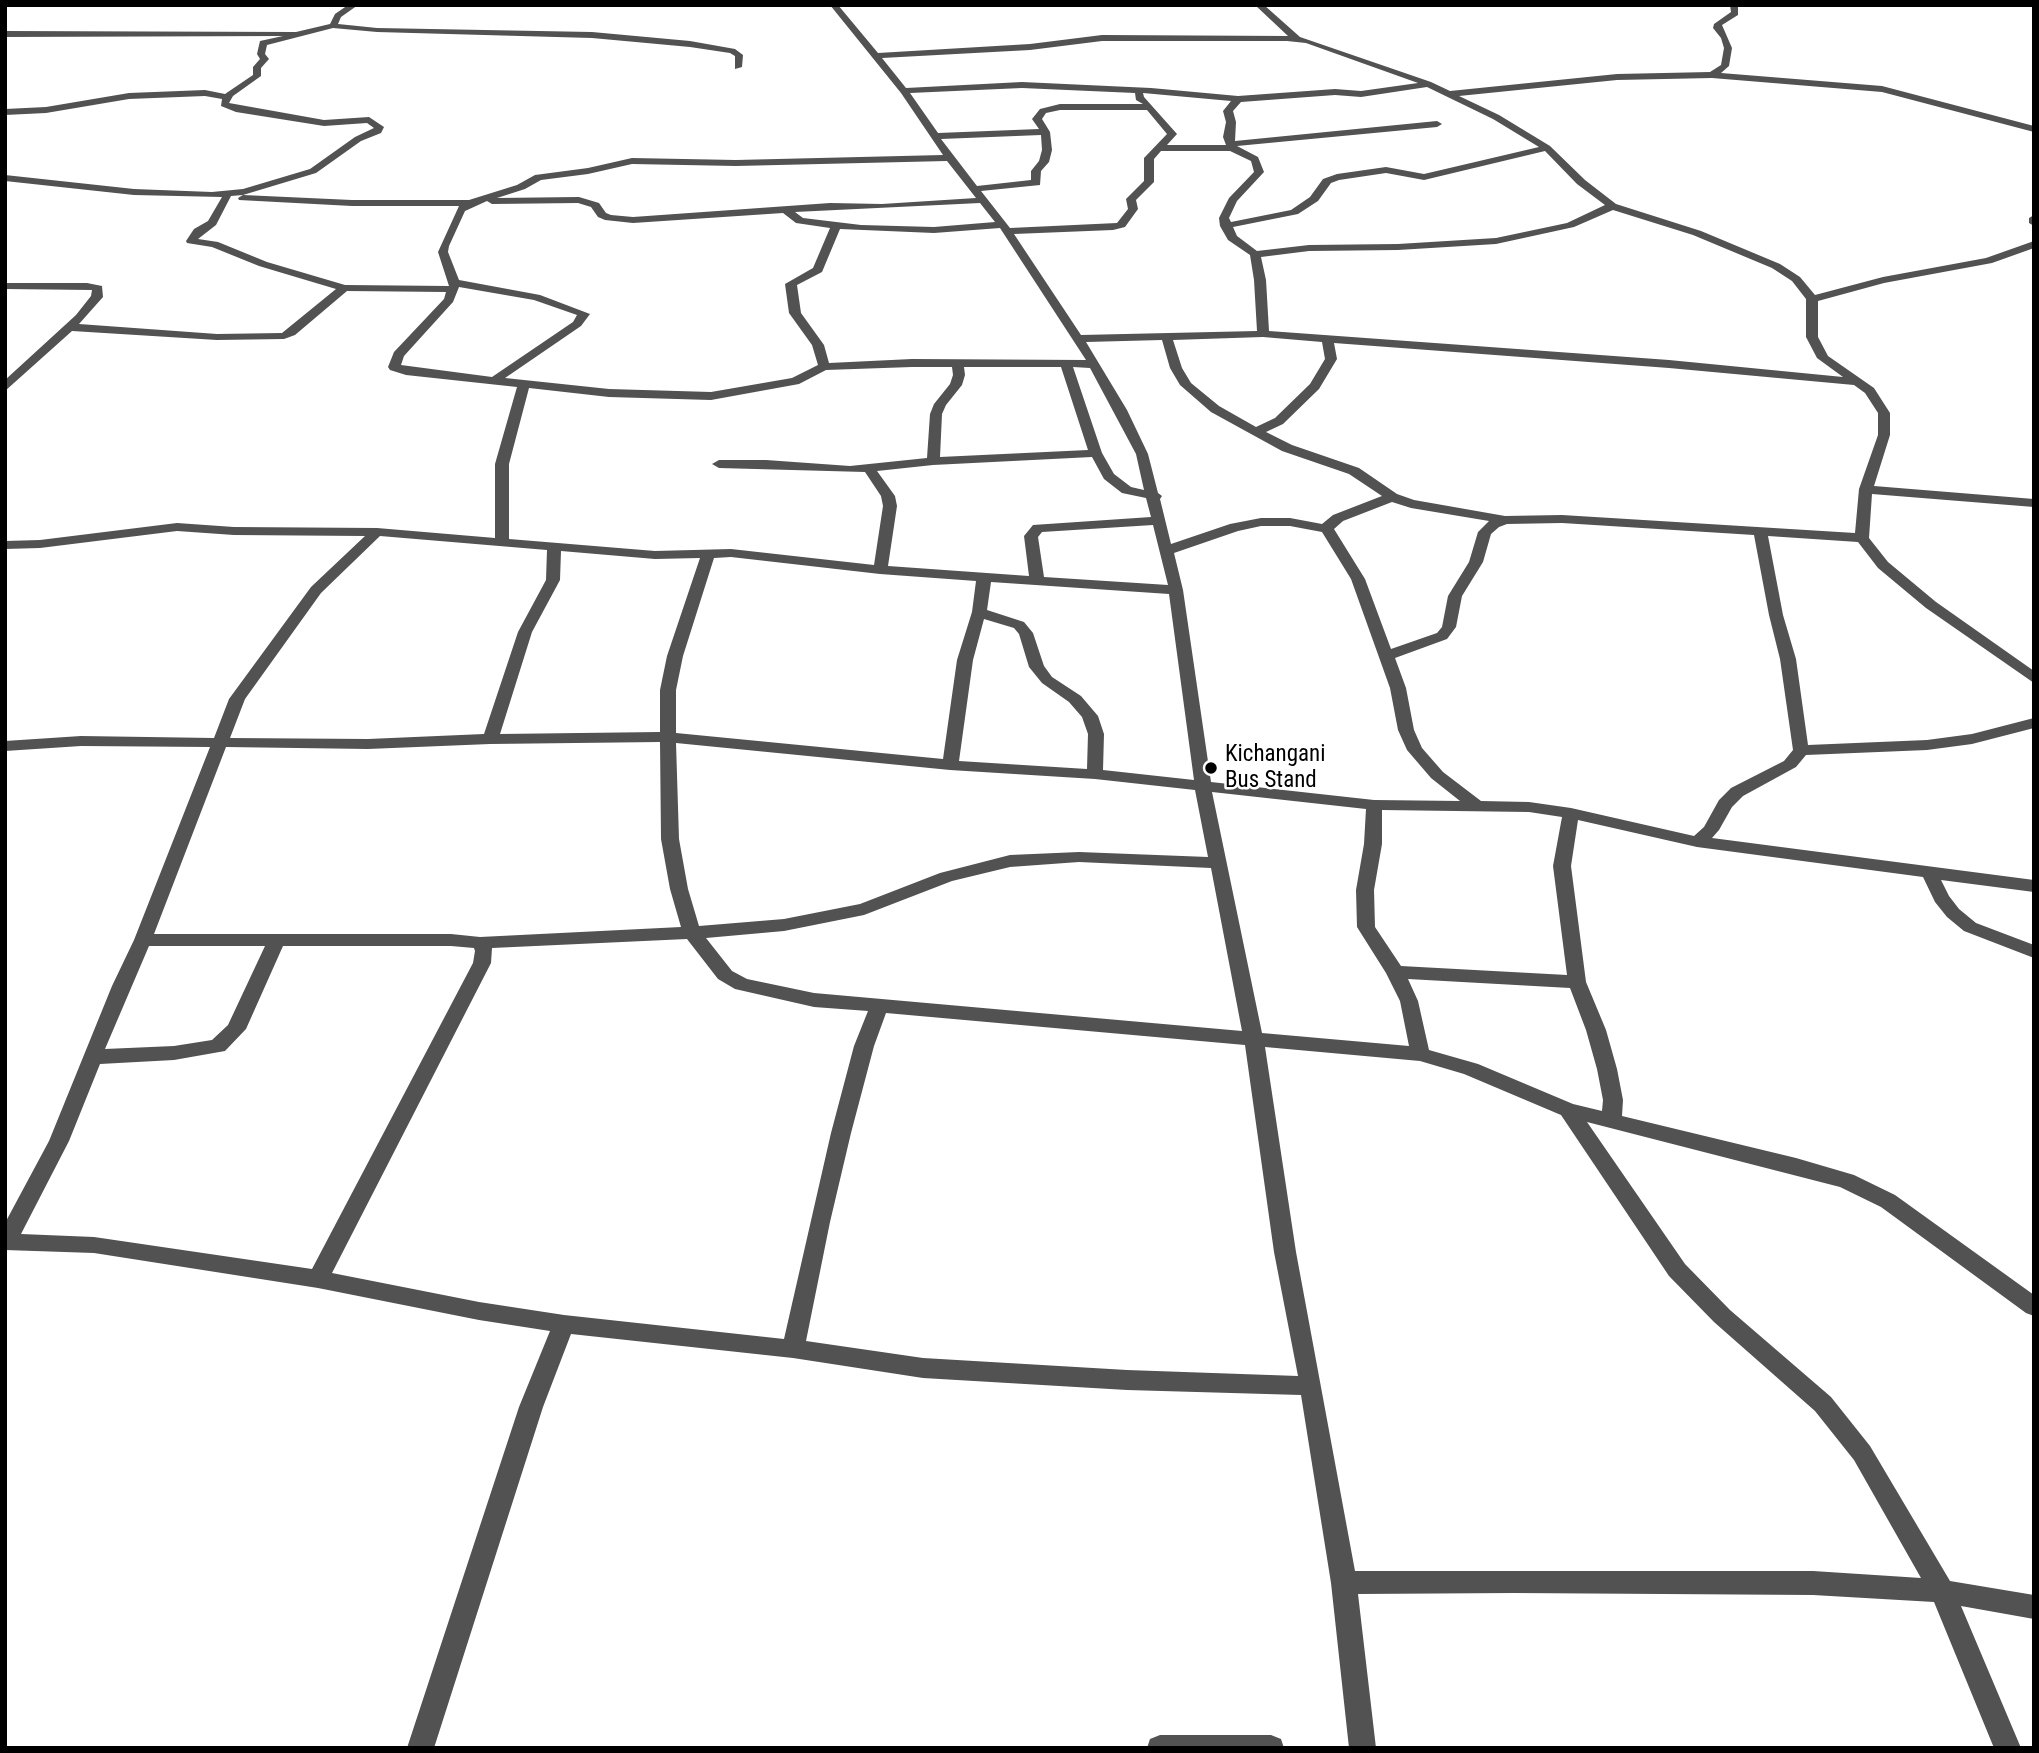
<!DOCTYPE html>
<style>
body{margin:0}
#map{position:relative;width:2039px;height:1753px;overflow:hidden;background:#fff;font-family:"Roboto Condensed",sans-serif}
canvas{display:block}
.frame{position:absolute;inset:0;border:7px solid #000;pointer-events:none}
</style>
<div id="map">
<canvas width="2039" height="1753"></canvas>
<div class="frame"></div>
</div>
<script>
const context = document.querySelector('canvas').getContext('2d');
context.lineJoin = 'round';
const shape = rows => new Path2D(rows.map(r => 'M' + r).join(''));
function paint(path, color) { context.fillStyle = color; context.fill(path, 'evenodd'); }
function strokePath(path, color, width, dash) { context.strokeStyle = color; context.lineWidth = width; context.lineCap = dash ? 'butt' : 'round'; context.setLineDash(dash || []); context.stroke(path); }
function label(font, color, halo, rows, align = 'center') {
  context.font = font + ' "Roboto Condensed",sans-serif'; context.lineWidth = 5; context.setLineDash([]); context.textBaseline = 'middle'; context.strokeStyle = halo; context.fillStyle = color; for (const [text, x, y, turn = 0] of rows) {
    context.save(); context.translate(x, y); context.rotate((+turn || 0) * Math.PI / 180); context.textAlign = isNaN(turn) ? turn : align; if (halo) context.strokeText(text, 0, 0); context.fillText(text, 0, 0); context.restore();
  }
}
const minor = shape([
 [348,5,358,5,341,17,338,24,377,28,592,32,690,41,735,49,743,55,742,67,735,69,735,56,730,53,690,47,592,38,377,32,333,28,267,45,265,54,269,59,261,68,261,76,233,96,229,103,324,120,369,117,384,127,381,133,361,141,316,173,243,195,352,200,469,200,517,185,535,175,588,168,632,158,736,160,943,155,901,93,830,5,838,5,878,53,1030,44,1102,35,1288,36,1255,5,1264,5,1300,37,1431,82,1450,91,1617,74,1710,72,1721,65,1724,48,1721,38,1713,28,1714,24,1731,12,1730,5,1738,5,1738,15,1722,25,1732,48,1729,66,1721,73,1882,86,2034,126,2034,132,1882,92,1712,78,1617,80,1459,96,1499,115,1550,146,1585,180,1616,204,1701,231,1780,264,1800,277,1815,295,1883,277,1986,258,2034,241,2034,248,1992,263,1884,283,1818,301,1818,337,1828,356,1874,388,1890,413,1890,435,1874,486,2034,499,2034,507,1872,494,1869,538,1888,562,1936,602,2034,671,2034,683,1926,608,1878,568,1858,542,1768,536,1783,615,1796,659,1808,745,1927,740,1972,734,2034,718,2034,728,1972,744,1927,750,1806,755,1796,767,1743,796,1732,807,1719,830,1712,838,2034,880,2034,892,1941,880,1949,896,1959,909,1976,923,2034,945,2034,958,1964,931,1947,917,1935,902,1923,877,1697,847,1578,820,1571,866,1586,982,1606,1030,1617,1069,1623,1100,1622,1116,1796,1158,1854,1175,1895,1195,2034,1295,2034,1316,2026,1313,1881,1207,1840,1187,1587,1122,1685,1264,1730,1310,1831,1397,1870,1446,1950,1581,2034,1595,2034,1619,1961,1606,2021,1748,1994,1748,1934,1602,1813,1595,1514,1593,1358,1594,1376,1748,1349,1748,1331,1583,1301,1395,1127,1390,923,1378,793,1358,571,1334,543,1407,434,1748,407,1748,519,1407,550,1331,479,1320,318,1288,94,1253,5,1250,5,1223,49,1141,112,986,134,940,210,747,81,746,5,751,5,741,81,736,214,738,229,699,311,587,365,536,234,535,177,531,40,548,5,549,5,541,40,540,177,523,234,527,377,528,495,538,495,464,517,387,406,375,390,370,388,367,394,352,444,299,446,292,347,291,295,335,284,339,217,340,72,331,5,391,5,380,76,315,91,296,92,290,5,289,5,283,87,283,102,286,103,297,79,324,217,334,282,333,336,289,259,266,212,247,187,243,186,241,194,229,208,221,222,197,134,195,5,181,5,175,134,189,212,192,243,189,310,169,355,137,374,128,367,123,324,126,236,112,221,106,222,99,205,96,129,99,46,113,5,115,5,109,46,107,129,93,205,90,225,94,253,75,253,67,260,59,257,54,260,41,283,36,5,37,5,31,296,32,330,24,335,14,348,5],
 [1102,41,1287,41,1306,43,1418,83,1361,91,1335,89,1238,96,1151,88,1022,82,906,88,882,58,1030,50,1102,41],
 [1427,87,1493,119,1539,147,1424,174,1386,167,1337,174,1323,179,1310,197,1291,210,1231,222,1229,218,1237,201,1264,172,1258,157,1237,146,1437,127,1442,124,1437,121,1235,141,1236,122,1233,111,1241,102,1335,95,1361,97,1427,87],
 [1022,88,1135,93,1136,100,1143,104,1060,104,1040,109,1032,119,1039,129,938,133,910,93,1022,88],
 [1143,93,1231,101,1223,111,1226,122,1223,137,1226,145,1167,145,1177,134,1144,97,1143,93],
 [1060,110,1147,110,1167,134,1144,158,1144,181,1126,199,1128,209,1117,223,1010,228,981,191,1040,185,1041,171,1049,162,1052,150,1050,132,1042,119,1046,113,1060,110],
 [1041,135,1042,150,1039,161,1031,171,1031,180,977,186,941,139,1041,135],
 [1161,151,1230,151,1251,161,1254,172,1229,198,1219,218,1220,226,1228,240,1250,255,1254,280,1257,331,1081,335,1014,234,1113,230,1125,227,1138,209,1136,200,1154,182,1154,159,1161,151],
 [1545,151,1577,184,1605,205,1567,223,1496,238,1398,244,1309,245,1257,251,1237,236,1233,227,1298,214,1318,201,1331,183,1339,180,1386,173,1424,180,1545,151],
 [947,161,976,198,882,204,830,203,633,217,611,215,606,213,599,203,579,197,497,198,525,189,541,180,588,174,632,164,736,166,947,161],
 [243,195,238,198,239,200,352,206,459,206,438,252,449,286,345,285,267,262,218,242,198,239,216,225,231,196,243,195],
 [487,201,492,204,578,203,591,207,598,217,605,220,633,223,783,213,796,223,830,228,813,268,785,284,789,313,812,345,818,365,792,378,711,392,609,389,505,378,581,326,590,314,540,295,459,280,448,252,449,246,465,211,487,201],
 [980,203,995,222,934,227,861,225,803,218,795,212,980,203],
 [1613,210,1693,235,1772,268,1792,281,1806,299,1806,337,1817,358,1843,377,1669,360,1269,331,1266,280,1261,257,1309,251,1398,250,1496,244,1574,227,1613,210],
 [1000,228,1086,360,912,359,829,363,824,345,801,313,797,285,822,272,840,229,934,233,1000,228],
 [459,287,534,300,577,315,573,322,492,377,401,365,404,356,453,302,459,287],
 [1263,337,1322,342,1325,359,1310,384,1275,418,1256,427,1219,406,1191,383,1182,368,1173,340,1263,337],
 [1162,340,1170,368,1180,385,1211,412,1282,451,1349,474,1382,496,1333,515,1322,524,1290,518,1261,518,1230,524,1171,544,1160,499,1162,496,1158,493,1148,454,1127,410,1086,342,1162,340],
 [1334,343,1669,368,1854,385,1865,393,1878,413,1878,435,1859,489,1855,533,1562,515,1505,516,1414,500,1397,494,1359,468,1292,445,1266,432,1283,424,1319,389,1337,359,1334,343],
 [912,367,952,367,953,375,950,384,934,404,930,414,927,458,850,466,766,460,719,460,712,464,719,468,865,472,881,496,883,506,874,565,731,549,655,551,509,539,509,464,529,388,609,397,711,400,799,384,826,370,912,367],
 [964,367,1061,367,1088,450,940,457,942,414,946,405,962,385,965,375,964,367],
 [1073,367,1090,368,1136,454,1144,490,1131,487,1114,474,1102,453,1073,367],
 [1092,457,1104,479,1122,493,1146,498,1151,517,1033,525,1024,536,1029,576,888,566,897,506,895,496,877,471,933,465,1092,457],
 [1392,502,1411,508,1489,521,1478,532,1469,562,1448,596,1442,627,1437,633,1391,649,1365,579,1334,529,1343,521,1392,502],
 [1562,523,1754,535,1769,615,1780,659,1793,750,1784,761,1731,788,1719,800,1704,827,1694,836,1571,808,1529,802,1481,801,1443,772,1422,748,1414,730,1406,688,1395,658,1447,639,1456,627,1462,596,1483,562,1491,534,1499,527,1507,524,1562,523],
 [1153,525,1168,585,1044,577,1038,537,1042,532,1153,525],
 [1261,526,1290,526,1322,532,1351,579,1390,688,1398,730,1407,750,1431,778,1460,801,1374,800,1211,782,1183,590,1174,553,1238,531,1261,526],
 [380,536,547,550,546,580,518,632,484,734,368,739,230,738,245,699,321,593,380,536],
 [561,551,655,559,700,558,667,656,660,690,660,732,500,734,532,632,560,580,561,551],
 [731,557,880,574,976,581,972,612,957,660,943,759,676,733,676,690,683,656,714,558,731,557],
 [991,582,1169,594,1194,780,1103,770,1104,734,1098,716,1081,696,1052,677,1044,666,1033,633,1024,622,987,610,991,582],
 [984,619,1014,628,1019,634,1029,667,1042,683,1069,702,1082,717,1088,734,1087,769,959,761,973,660,984,619],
 [660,742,661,839,670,889,681,927,480,937,451,934,154,934,226,747,368,749,490,744,660,742],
 [676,743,950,770,1095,779,1195,790,1208,857,1079,852,1010,855,940,873,860,904,784,919,699,926,688,889,679,839,676,743],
 [1212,792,1366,809,1364,844,1356,890,1357,927,1386,973,1400,1001,1409,1046,1262,1033,1212,792],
 [1382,810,1529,812,1562,817,1553,866,1567,975,1401,966,1375,927,1374,890,1382,844,1382,810],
 [1079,862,1211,868,1242,1031,814,993,747,979,732,971,706,938,784,931,864,915,952,881,1010,867,1079,862],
 [687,939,718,979,735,989,814,1007,868,1011,854,1046,831,1133,784,1339,564,1315,479,1302,332,1273,491,963,492,948,687,939],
 [149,946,265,946,228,1025,212,1040,174,1046,105,1049,149,946],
 [283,946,451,946,474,948,475,951,473,963,312,1269,94,1237,21,1234,69,1141,100,1064,174,1060,225,1051,246,1029,283,946],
 [1408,979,1570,988,1586,1030,1597,1069,1603,1100,1602,1111,1573,1104,1478,1064,1429,1050,1418,1001,1408,979],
 [886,1013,1245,1045,1274,1252,1298,1376,1127,1370,923,1358,806,1341,830,1222,851,1133,874,1046,886,1013],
 [1265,1047,1420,1061,1464,1074,1561,1115,1669,1276,1714,1322,1815,1411,1854,1460,1921,1578,1813,1571,1355,1571,1296,1252,1265,1047],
 [2034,215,2034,226,2029,223,2029,218,2034,215],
 [1160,1735,1271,1735,1281,1739,1284,1748,1147,1748,1150,1739,1160,1735]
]);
const markers = [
 [1211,768,7,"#000"]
];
const poiNames = [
 ["Kichangani",1225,755],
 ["Bus Stand",1225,781]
];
paint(minor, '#525252');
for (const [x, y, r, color] of markers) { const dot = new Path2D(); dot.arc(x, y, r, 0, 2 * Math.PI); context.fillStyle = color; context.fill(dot); strokePath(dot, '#fff', 2.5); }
label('23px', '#000', '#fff', poiNames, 'left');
</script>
